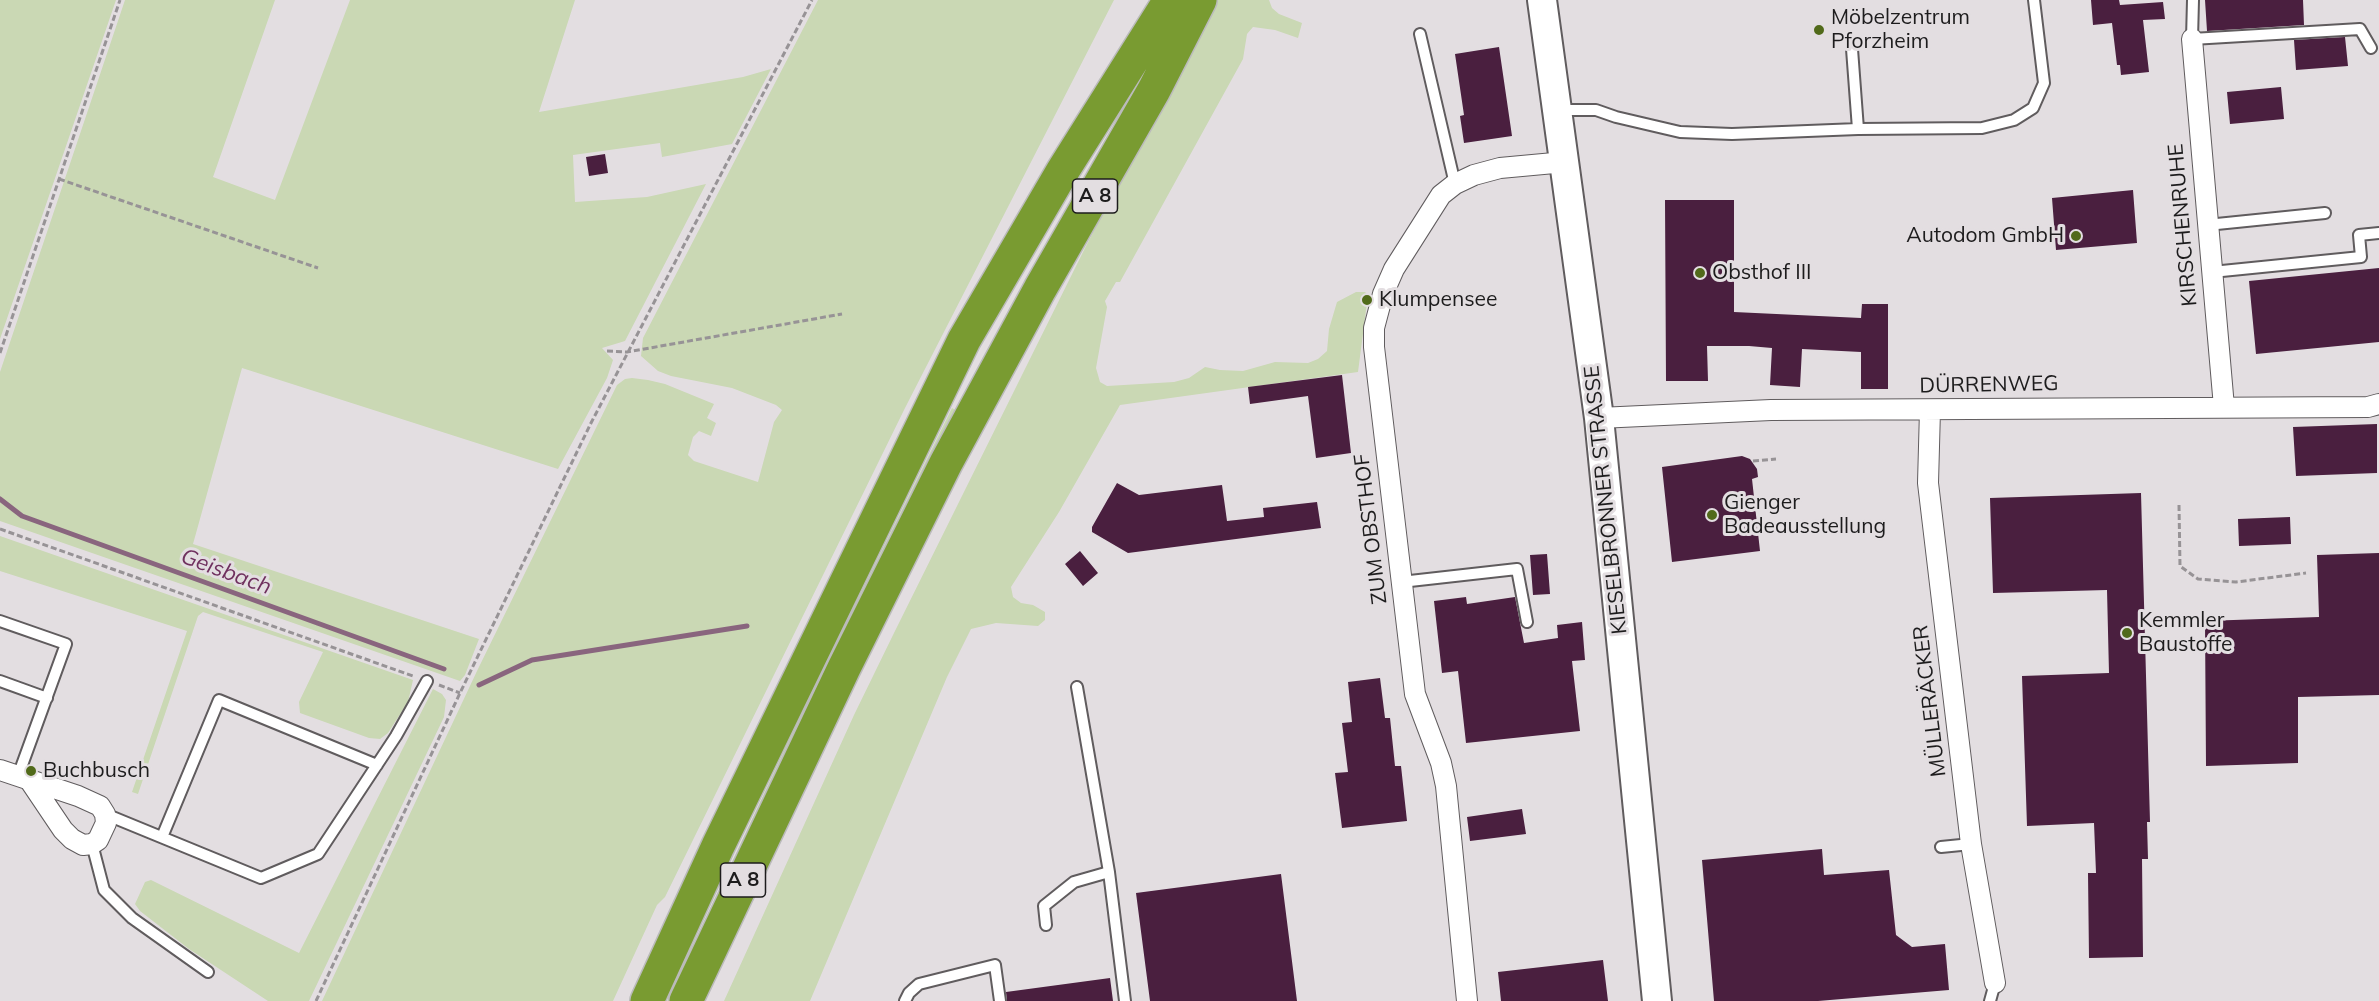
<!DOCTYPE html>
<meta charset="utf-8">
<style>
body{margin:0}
canvas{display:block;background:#e3dee1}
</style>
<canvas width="2379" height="1001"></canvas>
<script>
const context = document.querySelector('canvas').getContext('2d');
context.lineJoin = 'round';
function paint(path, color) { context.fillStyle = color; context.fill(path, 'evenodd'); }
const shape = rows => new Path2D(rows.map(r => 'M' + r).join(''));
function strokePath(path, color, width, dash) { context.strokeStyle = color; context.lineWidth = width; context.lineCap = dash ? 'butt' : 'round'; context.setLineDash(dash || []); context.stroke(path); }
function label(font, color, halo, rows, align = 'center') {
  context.font = font + ' Mulish,sans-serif'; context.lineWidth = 6; context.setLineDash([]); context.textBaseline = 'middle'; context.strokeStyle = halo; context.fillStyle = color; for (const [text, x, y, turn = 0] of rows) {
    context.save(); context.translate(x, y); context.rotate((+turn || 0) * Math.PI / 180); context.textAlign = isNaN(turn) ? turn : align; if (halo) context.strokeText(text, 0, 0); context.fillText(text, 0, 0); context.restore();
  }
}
const green = shape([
 [0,0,116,0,0,339],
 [125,0,275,0,213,177,275,200,350,0,575,0,539,112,743,77,771,69,732,144,662,157,660,143,573,155,575,202,647,197,706,184,625,341,602,348,613,360,607,378,558,469,242,368,193,544,479,639,465,675,460,681,0,521,0,372],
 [818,0,1114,0,905,408,665,897,657,905,613,1001,322,1001,477,671,617,385,625,379,632,378,648,380,665,384,714,404,707,418,716,423,711,436,699,431,693,437,688,455,694,461,758,482,774,422,782,410,776,405,732,388,671,376,658,371,641,356,643,338],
 [1214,0,1269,0,1272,8,1279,14,1302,23,1298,38,1275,30,1253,27,1247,34,1243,59,1120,282,1116,282,1105,301,1107,307,1096,368,1100,382,1107,386,1174,382,1189,378,1205,367,1220,370,1243,371,1275,362,1308,363,1318,359,1327,351,1329,329,1337,302,1356,292,1365,292,1368,295,1358,372,1120,405,1059,512,1011,587,1013,597,1021,603,1033,605,1045,612,1045,620,1038,626,996,623,971,629,947,677,810,1001,724,1001,854,715,893,635,1085,248],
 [952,408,957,411,673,1001,667,1001,805,706],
 [0,536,413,680,408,702,388,733,380,739,369,738,300,713,299,702,323,652,203,612,198,616,138,794,132,792,187,631,0,571],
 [433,689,442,694,446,700,444,717,309,1001,268,1001,189,949,140,911,135,904,145,882,151,880,299,953]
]);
const stream = shape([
 [0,499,22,516,444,669],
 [479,685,532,660,747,626]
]);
const building = shape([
 [2091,0,2119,0,2120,5,2163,2,2165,19,2143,20,2149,72,2121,75,2120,65,2117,65,2112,23,2093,25],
 [2205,0,2303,0,2304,25,2207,31],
 [2345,37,2348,66,2296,70,2294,40],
 [1499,47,1512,136,1464,143,1460,116,1464,115,1455,54],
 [2281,87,2284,119,2230,124,2227,92],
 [605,154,608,173,589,176,586,157],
 [2133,190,2137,243,2056,250,2052,198],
 [1665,200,1734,200,1734,312,1861,318,1862,304,1888,304,1888,389,1861,389,1861,352,1802,349,1800,387,1770,385,1772,348,1749,346,1707,346,1708,381,1666,381],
 [2379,268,2379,342,2256,354,2249,281],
 [1342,375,1351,453,1316,458,1308,396,1250,404,1248,387],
 [2377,424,2377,473,2296,476,2293,427],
 [1742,456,1750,459,1757,469,1758,477,1752,479,1760,551,1672,562,1662,467],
 [1117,483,1139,495,1222,485,1227,521,1264,517,1263,508,1317,502,1321,528,1128,553,1092,532,1092,527],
 [2141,493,2150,822,2147,822,2148,859,2142,859,2143,957,2089,958,2088,873,2096,873,2094,823,2027,826,2022,676,2109,673,2107,590,1993,593,1990,498],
 [2290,517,2291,544,2239,546,2238,519],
 [1080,551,1098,573,1083,586,1065,564],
 [2379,553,2379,695,2298,697,2298,763,2206,766,2205,621,2319,617,2317,555],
 [1547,554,1550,594,1533,595,1530,555],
 [1466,597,1467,604,1515,597,1524,643,1558,638,1557,625,1582,622,1585,660,1572,661,1580,731,1466,743,1458,671,1442,673,1434,601],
 [1380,678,1385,718,1390,718,1395,766,1401,766,1407,821,1342,828,1335,773,1348,772,1342,723,1352,722,1348,682],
 [1522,809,1526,834,1470,841,1467,817],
 [1822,849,1824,875,1889,870,1896,935,1912,947,1945,944,1949,990,1818,1001,1714,1001,1702,860],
 [1281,874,1297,1001,1150,1001,1136,893],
 [1603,960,1608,1001,1501,1001,1498,972],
 [1110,978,1113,1001,1007,1001,1006,992]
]);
const path = shape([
 [59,179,318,268],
 [607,351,627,352,842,314],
 [0,353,120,0],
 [1753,461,1776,459],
 [2179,505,2180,566,2198,579,2236,582,2306,573],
 [0,529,413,676],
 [439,685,460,693],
 [316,1001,460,693,591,423,812,0]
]);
const lane = shape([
 [2193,0,2192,39,2360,29,2371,48],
 [1420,34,1455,184],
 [1852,49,1858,129],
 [1558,110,1596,110,1616,117,1680,132,1732,134,1858,129,1982,128,2014,120,2033,108,2044,83,2034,0],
 [2207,225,2325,213],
 [2212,272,2361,257,2359,235,2379,233],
 [1401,582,1517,569,1527,622],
 [0,621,66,644,18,776],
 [0,681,47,698],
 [1077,687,1109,872,1125,1001],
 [105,814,261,878,318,854,396,736,427,681],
 [162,837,219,700,377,765],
 [92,844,104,890,132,918,208,972],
 [1941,847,1971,844],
 [1046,925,1044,906,1074,882,1109,872],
 [905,1001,909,993,919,984,995,965,1000,1001],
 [1990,1001,1995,983]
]);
const street = shape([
 [2192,39,2224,407],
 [1930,410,1928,483,1971,844,1995,983],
 [1599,418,1771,410,2368,407,2379,404],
 [0,770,78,796,100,806,105,814,106,823,98,840,92,844,83,845,72,839,63,830,30,781],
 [1467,1001,1446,786,1441,763,1415,694,1374,347,1374,328,1383,294,1394,269,1441,195,1455,184,1474,175,1500,168,1565,162]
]);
const secondary = shape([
 [1542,0,1599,418,1657,1001]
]);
const highway = shape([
 [647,1001,718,846,964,340,1062,172,1170,0],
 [686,1001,844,668,946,463,1040,289,1154,90,1200,0]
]);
const markers = [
 [1819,30,6,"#516a1a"],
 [2076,236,6,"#516a1a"],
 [1700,273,6,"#516a1a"],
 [1367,300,6,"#516a1a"],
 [1712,515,6,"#516a1a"],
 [2127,633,6,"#516a1a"],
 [31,771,6,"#516a1a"]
];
const shields = [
 [1095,196,45],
 [743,880,45]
];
const shieldNames = [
 ["A 8",1095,196],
 ["A 8",743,880]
];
const poiNames = [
 ["Möbelzentrum",1831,18],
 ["Pforzheim",1831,42],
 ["Autodom GmbH",2064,236,"right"],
 ["Obsthof III",1712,273],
 ["Klumpensee",1379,300],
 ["Gienger",1724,503],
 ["Badeausstellung",1724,527],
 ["Kemmler",2139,621],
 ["Baustoffe",2139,645],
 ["Buchbusch",43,771]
];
const streetNames = [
 ["KIRSCHENRUHE",2183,225,-95],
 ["DÜRRENWEG",1989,385,-1],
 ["KIESELBRONNER STRASSE",1606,500,-96],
 ["ZUM OBSTHOF",1371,529,-97],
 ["MÜLLERÄCKER",1930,701,-97]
];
const waterNames = [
 ["Geisbach",226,572,20]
];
paint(green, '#cad8b4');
strokePath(stream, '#89657e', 5);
paint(building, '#4a1f3f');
strokePath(lane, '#605c5e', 14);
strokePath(street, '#605c5e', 22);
strokePath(secondary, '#605c5e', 32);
strokePath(highway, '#bbb', 36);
strokePath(path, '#979396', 3, [6, 3]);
strokePath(lane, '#fff', 10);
strokePath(street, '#fff', 20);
strokePath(secondary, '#fff', 28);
strokePath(highway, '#799b31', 33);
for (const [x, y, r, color] of markers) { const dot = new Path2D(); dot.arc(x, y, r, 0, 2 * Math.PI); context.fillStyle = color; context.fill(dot); strokePath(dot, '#e3dee1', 2); }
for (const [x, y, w] of shields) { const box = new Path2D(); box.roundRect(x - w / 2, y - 17, w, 34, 4.5); context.fillStyle = '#e3dee1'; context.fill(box); strokePath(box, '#1d1c1d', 1.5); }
label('bold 20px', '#1d1c1d', null, shieldNames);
label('21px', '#1d1c1d', '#e3dee1', poiNames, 'left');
label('21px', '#1d1c1d', '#e3dee1', streetNames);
label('italic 22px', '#6f305e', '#e3dee1', waterNames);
</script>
